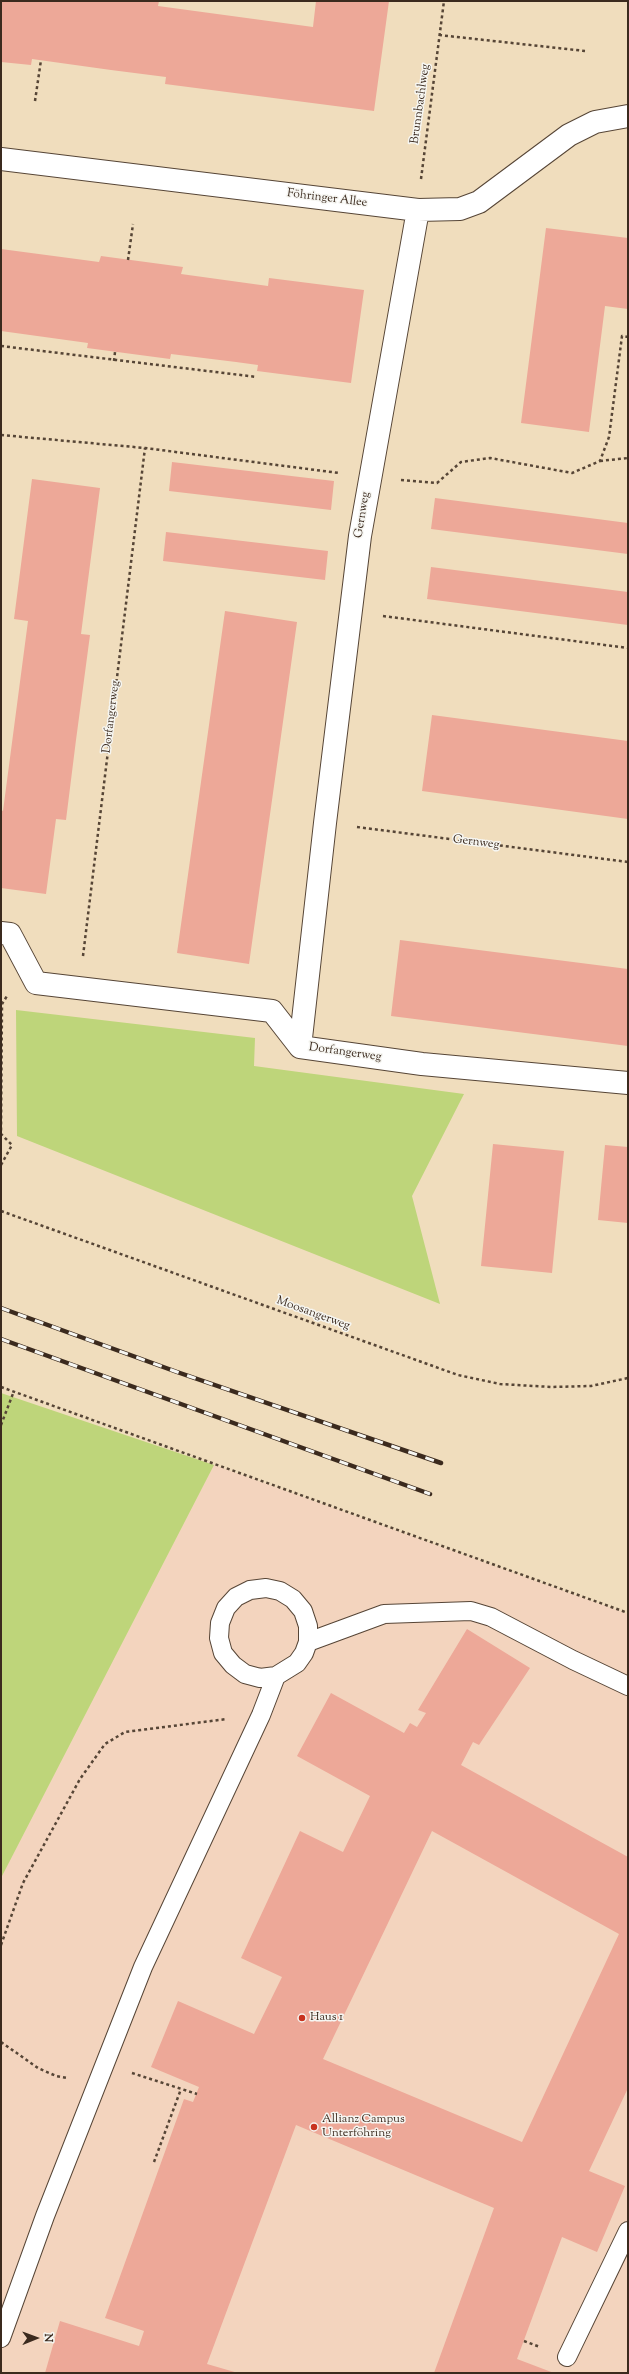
<!DOCTYPE html>
<meta charset="utf-8">
<style>
body{margin:0}
#map{position:relative;width:629px;height:2374px;overflow:hidden;background:#f0ddbd;font-family:"Sorts Mill Goudy",serif}
canvas{display:block}
.frame{position:absolute;inset:0;border:2px solid #3b2a1e;pointer-events:none}
.north{position:absolute;left:16px;top:2318px;width:40px;height:40px;-webkit-text-stroke:3px #f6f6f2;paint-order:stroke;rotate:89deg;font-size:11px;font-weight:700;line-height:16px;text-align:center;color:#3b2a1e}
.north::after{content:'';display:block;margin:auto;width:14px;height:18px;background:#3b2a1e;clip-path:polygon(50% 0,100% 100%,50% 72%,0 100%)}
</style>
<div id="map">
<canvas width="629" height="2374"></canvas>
<div class="frame"></div>
<div class="north">N</div>
</div>
<script>
const context = document.querySelector('canvas').getContext('2d');
context.lineJoin = 'round';
function paint(path, color) { context.fillStyle = color; context.fill(path, 'evenodd'); }
const shape = rows => new Path2D(rows.map(r => 'M' + r).join(''));
function strokePath(path, color, width, dash) { context.strokeStyle = color; context.lineWidth = width; context.lineCap = dash ? 'butt' : 'round'; context.setLineDash(dash || []); context.stroke(path); }
function label(font, color, halo, rows, align = 'center') {
  context.font = font + ' "Sorts Mill Goudy",serif'; context.lineWidth = 3; context.setLineDash([]); context.textBaseline = 'middle'; context.strokeStyle = halo; context.fillStyle = color; for (const [text, x, y, turn = 0] of rows) {
    context.save(); context.translate(x, y); context.rotate((+turn || 0) * Math.PI / 180); context.textAlign = isNaN(turn) ? turn : align; if (halo) context.strokeText(text, 0, 0); context.fillText(text, 0, 0); context.restore();
  }
}
const built = shape([
 [214,1465,628,1614,628,2373,1,2373,1,1878]
]);
const green = shape([
 [16,1010,255,1038,254,1066,464,1094,412,1196,440,1304,17,1136],
 [1,1393,214,1465,1,1878]
]);
const building = shape([
 [1,1,159,1,158,6,313,27,316,1,389,1,374,111,165,84,166,77,111,70,32,59,31,65,1,62],
 [546,228,628,238,628,309,605,306,589,432,521,423],
 [1,249,99,262,101,256,183,267,181,274,268,286,269,278,364,290,351,383,257,371,258,365,236,362,171,354,170,359,87,348,88,343,1,331],
 [172,462,334,481,331,510,169,491],
 [32,479,100,488,81,634,90,635,76,740,66,820,56,819,46,894,1,888,1,810,3,811,28,621,14,619],
 [435,498,628,523,628,554,431,529],
 [166,532,328,551,325,580,163,561],
 [431,567,628,592,628,625,427,599],
 [225,611,297,622,249,964,177,953],
 [432,715,628,741,628,819,422,791],
 [400,940,628,969,628,1046,391,1016],
 [493,1144,564,1151,552,1273,481,1266],
 [605,1145,628,1147,628,1223,598,1220],
 [467,1629,530,1668,479,1745,473,1742,461,1765,628,1857,628,2088,589,2171,625,2186,597,2252,562,2237,517,2359,554,2373,434,2373,494,2208,296,2125,207,2364,238,2373,45,2373,60,2321,139,2346,144,2331,105,2318,184,2099,193,2102,199,2087,151,2067,178,2001,254,2034,282,1977,241,1958,300,1831,343,1852,370,1796,297,1756,331,1693,404,1733,410,1723,417,1727,426,1713,418,1710],
 [432,1831,619,1934,522,2142,323,2059]
]);
const path = shape([
 [439,35,585,51],
 [35,101,41,60],
 [421,179,444,1],
 [128,260,133,224],
 [1,346,257,377],
 [114,361,115,352],
 [1,435,145,448,339,473],
 [600,461,628,458],
 [401,480,437,483,461,462,490,458,572,473,600,461,609,437,622,336,628,337],
 [383,616,628,648],
 [357,827,628,862],
 [83,956,145,448],
 [1,1165,12,1145,1,1134,2,1004,7,996],
 [1,1211,458,1375,500,1384,551,1387,591,1386,628,1378],
 [1,1387,628,1613],
 [1,1425,14,1391],
 [1,1945,23,1883,80,1779,105,1744,125,1732,227,1719],
 [1,2042,38,2068,56,2076,67,2078],
 [132,2073,197,2094],
 [154,2162,181,2089],
 [524,2341,540,2347]
]);
const lane = shape([
 [276,1676,260,1678,245,1674,233,1665,223,1653,219,1638,220,1623,226,1608,236,1597,250,1590,266,1588,280,1591,293,1599,303,1611,308,1626,308,1642],
 [1,2338,45,2216,143,1967,261,1715,276,1676,297,1663,304,1653,308,1642,384,1614,471,1611,491,1617,573,1660,628,1686],
 [567,2357,628,2231]
]);
const street = shape([
 [1,159,418,210,460,209,479,202,569,135,595,122,628,116],
 [1,933,10,934,36,983,272,1011,300,1047,422,1064,628,1083],
 [300,1047,325,823,360,536,418,210]
]);
const rail = shape([
 [1,1308,177,1372,441,1463],
 [1,1339,430,1494]
]);
const markers = [
 [302,2018,4,"#c8321e"],
 [314,2127,4,"#c8321e"]
];
const streetNames = [
 ["Brunnbachlweg",421,104,-82],
 ["Föhringer Allee",327,199,7],
 ["Gernweg",363,515,-81],
 ["Dorfangerweg",112,717,-83],
 ["Gernweg",476,843,7],
 ["Dorfangerweg",345,1053,8],
 ["Moosangerweg",313,1314,20]
];
const poiNames = [
 ["Haus 1",310,2018],
 ["Allianz Campus",322,2120],
 ["Unterföhring",322,2134]
];
paint(built, '#f3d4be');
paint(green, '#bed57a');
paint(building, '#eda898');
strokePath(lane, '#564536', 20);
strokePath(street, '#564536', 24);
strokePath(path, '#564536', 2.5, [3, 3]);
strokePath(lane, '#fff', 18);
strokePath(street, '#fff', 22);
strokePath(rail, '#3b2a1e', 4.5);
strokePath(rail, '#f6f6f2', 3, [9]);
for (const [x, y, r, color] of markers) { const dot = new Path2D(); dot.arc(x, y, r, 0, 2 * Math.PI); context.fillStyle = color; context.fill(dot); strokePath(dot, '#f6f6f2', 1.5); }
label('12px', '#3b2a1e', '#f6f6f2', streetNames);
label('12px', '#3b2a1e', '#f6f6f2', poiNames, 'left');
</script>
